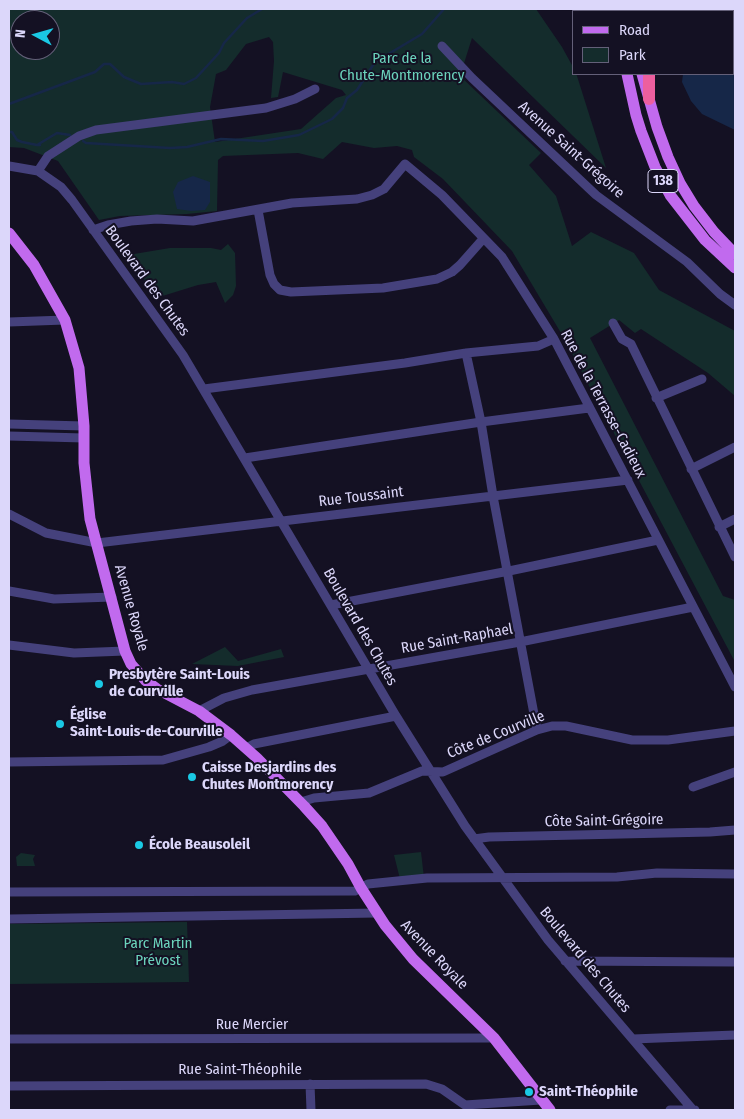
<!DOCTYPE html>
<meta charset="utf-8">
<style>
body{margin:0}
#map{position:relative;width:744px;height:1119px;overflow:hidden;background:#141123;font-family:"Fira Sans Condensed",sans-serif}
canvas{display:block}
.frame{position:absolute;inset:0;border:10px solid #dcd7fa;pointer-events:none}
.legend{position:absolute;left:572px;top:10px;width:162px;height:65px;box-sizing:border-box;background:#141123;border:1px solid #646079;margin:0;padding:6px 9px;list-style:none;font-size:15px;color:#dcd7fa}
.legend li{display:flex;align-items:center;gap:10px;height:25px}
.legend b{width:25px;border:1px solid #646079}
.north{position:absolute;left:10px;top:10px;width:50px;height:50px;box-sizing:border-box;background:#141123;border:1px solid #646079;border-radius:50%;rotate:276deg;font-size:14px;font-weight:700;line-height:20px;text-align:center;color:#dcd7fa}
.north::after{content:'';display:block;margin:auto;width:18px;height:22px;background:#1ac9e4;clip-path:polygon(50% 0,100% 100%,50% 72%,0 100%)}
</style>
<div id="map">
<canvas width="744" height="1119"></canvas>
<div class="frame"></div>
<ul class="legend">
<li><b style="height:6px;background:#c16aee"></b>Road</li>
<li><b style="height:14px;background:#142c2c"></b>Park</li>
</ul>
<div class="north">N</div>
</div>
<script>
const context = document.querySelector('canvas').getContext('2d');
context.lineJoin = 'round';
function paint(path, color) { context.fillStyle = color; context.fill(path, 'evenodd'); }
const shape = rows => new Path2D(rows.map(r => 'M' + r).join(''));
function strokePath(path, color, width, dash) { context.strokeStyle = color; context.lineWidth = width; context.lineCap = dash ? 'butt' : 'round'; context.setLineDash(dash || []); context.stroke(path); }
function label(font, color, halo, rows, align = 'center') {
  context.font = font + ' "Fira Sans Condensed",sans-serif'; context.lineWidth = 4; context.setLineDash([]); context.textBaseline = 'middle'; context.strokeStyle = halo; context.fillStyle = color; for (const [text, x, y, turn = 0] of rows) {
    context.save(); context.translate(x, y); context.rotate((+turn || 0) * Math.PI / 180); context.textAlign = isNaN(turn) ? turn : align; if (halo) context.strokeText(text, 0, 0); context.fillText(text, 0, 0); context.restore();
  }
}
const green = shape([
 [9,9,536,9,562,47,573,67,573,74,576,74,577,76,606,168,472,38,460,76,541,153,529,165,556,196,572,246,591,232,634,253,659,290,735,331,735,396,708,373,641,329,635,333,619,320,590,338,723,596,735,600,735,662,561,333,512,251,443,179,414,157,412,150,397,146,374,148,342,142,323,159,298,153,223,156,218,160,217,211,187,214,120,216,99,220,58,161,24,148,9,147],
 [20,20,50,20,50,50,20,50],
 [269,37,273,42,274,61,271,98,278,97,283,72,342,90,346,95,336,98,301,129,215,142,210,107,216,74,226,70,246,44],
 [228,244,235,253,236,286,233,295,225,303,216,282,198,285,156,298,128,255,170,248,211,248,221,250],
 [225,647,238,661,281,649,284,657,238,666,192,664],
 [421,852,424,878,400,879,394,855],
 [21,853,35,855,33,859,35,866,17,866,16,857],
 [187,922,189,982,9,984,9,924]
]);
const water = shape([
 [685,9,735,9,735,130,702,114,691,101,682,82,683,74,733,74,733,11,685,11],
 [193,176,210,182,210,202,205,210,191,211,177,209,173,192,178,182]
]);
const stream = shape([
 [9,104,95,72,104,64,110,64,124,77,141,84,172,82,184,84,196,78,219,53,224,43,247,18,262,9],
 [9,132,12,132,17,140,22,142,37,145],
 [83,141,86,143,170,148,187,147,221,139,263,141,299,135,332,119,343,108,347,98,357,90,375,62,422,34,444,9],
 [40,145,37,145,57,133,70,135]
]);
const minor = shape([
 [442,46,472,78,596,195,687,262,720,294,735,305],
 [9,166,38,171,61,187,72,200,183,355,396,716,465,826,548,940,693,1110],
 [38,171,48,156,79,136,96,130,266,108,295,99,315,89],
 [258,210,270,275,274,284,280,290,291,292,383,288,437,279,452,272,460,265,483,239],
 [93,230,108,225,131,221,157,219,193,221,292,203,357,199,372,195,384,189,405,164,442,195,502,257,554,339,735,687],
 [9,322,65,320],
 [613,323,622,339,631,344,735,557],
 [466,353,481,422,493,496,537,730],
 [204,389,405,363,466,353,538,346,554,339],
 [656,398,702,379],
 [9,424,84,426],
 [9,436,84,438],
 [245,458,481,422,589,408],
 [691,469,735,447],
 [9,514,46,533,97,543,628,480],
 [719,527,735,519],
 [9,591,54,599,112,597],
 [331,605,509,571,658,540],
 [9,645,74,653,125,651],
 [199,711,224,698,252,690,520,642,693,607],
 [246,748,254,744,396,716],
 [9,762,163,760,209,747,223,741,231,735],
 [693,787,735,772],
 [301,802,314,798,369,793,422,771,443,772,537,730,552,726,566,726,632,740,668,740,735,731],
 [474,839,489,837,710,832,735,830],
 [9,892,355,891,368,884,427,878,617,877,657,873,735,874],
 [9,919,377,913],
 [565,961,735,962],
 [9,1039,494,1038],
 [633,1039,735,1035],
 [310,1084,311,1110],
 [9,1086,426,1084,442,1089,465,1105,541,1100],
 [670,1110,695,1110]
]);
const major = shape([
 [632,9,632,11],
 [627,74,636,115,641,131,655,167,670,195,705,240,735,268],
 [642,74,657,127,668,157,680,183,694,206,714,232,735,254],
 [9,233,34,265,65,320,79,368,84,426,84,463,90,519,125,651,131,664,145,680,157,689,199,711,231,735,257,758,304,806,322,826,348,864,361,888,385,925,413,959,494,1038,550,1110]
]);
const highway = shape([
 [615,9,616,11],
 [655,11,656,9],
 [649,99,649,74]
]);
const markers = [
 [99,684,5,"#1ac9e4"],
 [60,724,5,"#1ac9e4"],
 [192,777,5,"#1ac9e4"],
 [139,845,5,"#1ac9e4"],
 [529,1092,5,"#1ac9e4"]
];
const shields = [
 [663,181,30]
];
const shieldNames = [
 ["138",663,181]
];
const parkNames = [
 ["Parc de la",402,59],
 ["Chute-Montmorency",402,76],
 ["Parc Martin",158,944],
 ["Prévost",158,961]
];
const streetNames = [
 ["Avenue Saint-Grégoire",571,150,42],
 ["Boulevard des Chutes",147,281,54],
 ["Rue de la Terrasse-Cadieux",603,404,62],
 ["Rue Toussaint",361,497,-7],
 ["Avenue Royale",131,608,74],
 ["Boulevard des Chutes",360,627,60],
 ["Rue Saint-Raphael",457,639,-10],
 ["Côte de Courville",496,735,-22],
 ["Côte Saint-Grégoire",604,821,-1],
 ["Avenue Royale",434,955,46],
 ["Boulevard des Chutes",585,960,50],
 ["Rue Mercier",252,1025],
 ["Rue Saint-Théophile",240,1070]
];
const poiNames = [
 ["Presbytère Saint-Louis",109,675],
 ["de Courville",109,692],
 ["Église",70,715],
 ["Saint-Louis-de-Courville",70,732],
 ["Caisse Desjardins des",202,768],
 ["Chutes Montmorency",202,785],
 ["École Beausoleil",149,845],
 ["Saint-Théophile",539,1092]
];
paint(green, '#142c2c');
paint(water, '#162748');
strokePath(stream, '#162748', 2.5);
strokePath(minor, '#45417c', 9);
strokePath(major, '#c16aee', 11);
strokePath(highway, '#ed5f9e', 12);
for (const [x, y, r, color] of markers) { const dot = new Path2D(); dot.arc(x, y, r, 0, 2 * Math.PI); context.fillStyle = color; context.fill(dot); strokePath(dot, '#141123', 2); }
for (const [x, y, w] of shields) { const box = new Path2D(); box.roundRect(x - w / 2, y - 11.5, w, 23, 4); context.fillStyle = '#141123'; context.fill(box); strokePath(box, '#dcd7fa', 1); }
label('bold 14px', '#dcd7fa', null, shieldNames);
label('15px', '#6bd3bc', '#141123', parkNames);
label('15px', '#dcd7fa', '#141123', streetNames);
label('bold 15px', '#dcd7fa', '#141123', poiNames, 'left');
</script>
